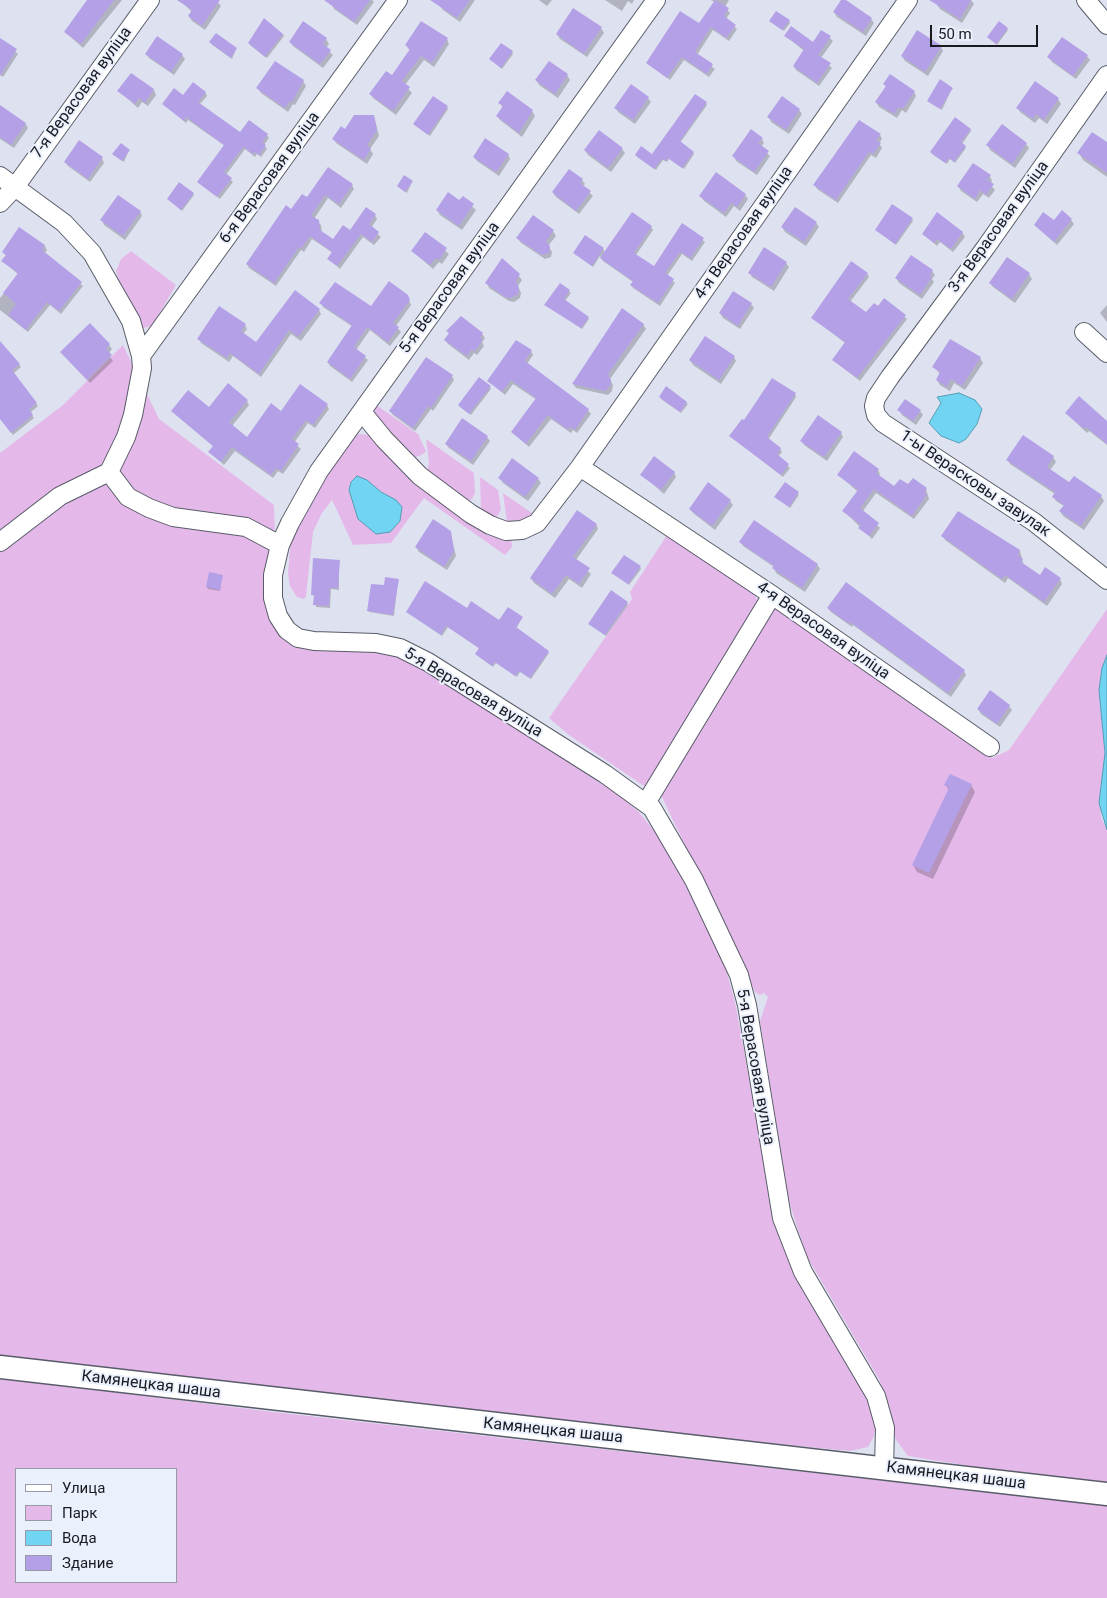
<!DOCTYPE html>
<meta charset="utf-8">
<style>
body{margin:0}
#map{position:relative;width:1107px;height:1598px;overflow:hidden;background:#dee2f0;font-family:Roboto,sans-serif}
canvas{display:block}
.legend{position:absolute;left:15px;top:1468px;width:162px;height:115px;box-sizing:border-box;background:#ebf0fd;border:1px solid #979aa4;margin:0;padding:6px 9px;list-style:none;font-size:15px;color:#191a1f}
.legend li{display:flex;align-items:center;gap:10px;height:25px}
.legend b{width:25px;border:1px solid #979aa4}
.scale{position:absolute;left:930px;top:25px;width:108px;height:22px;box-sizing:border-box;border:2px solid #191a1f;border-top:0;padding-left:6px;font-size:15px;line-height:18px;white-space:nowrap;color:#191a1f;-webkit-text-stroke:4px #ebf0fd;paint-order:stroke}
</style>
<div id="map">
<canvas width="1107" height="1598"></canvas>
<ul class="legend">
<li><b style="height:6px;background:#fff"></b>Улица</li>
<li><b style="height:14px;background:#e4b9ea"></b>Парк</li>
<li><b style="height:14px;background:#70d4f2"></b>Вода</li>
<li><b style="height:14px;background:#b4a0e7"></b>Здание</li>
</ul>
<div class="scale">50 m</div>
</div>
<script>
const context = document.querySelector('canvas').getContext('2d');
context.lineJoin = 'round';
function paint(path, color) { context.fillStyle = color; context.fill(path, 'evenodd'); }
const shape = rows => new Path2D(rows.map(r => 'M' + r).join(''));
function strokePath(path, color, width, dash) { context.strokeStyle = color; context.lineWidth = width; context.lineCap = dash ? 'butt' : 'round'; context.setLineDash(dash || []); context.stroke(path); }
function label(font, color, halo, rows, align = 'center') {
  context.font = font + ' Roboto,sans-serif'; context.lineWidth = 4; context.setLineDash([]); context.textBaseline = 'middle'; context.strokeStyle = halo; context.fillStyle = color; for (const [text, x, y, turn = 0] of rows) {
    context.save(); context.translate(x, y); context.rotate((+turn || 0) * Math.PI / 180); context.textAlign = isNaN(turn) ? turn : align; if (halo) context.strokeText(text, 0, 0); context.fillText(text, 0, 0); context.restore();
  }
}
const green = shape([
 [131,251,176,285,152,326,143,328,136,322,122,292,116,271,121,259],
 [123,345,159,419,274,505,275,539,270,617,276,631,287,639,389,652,422,666,620,796,638,811,664,843,723,957,736,1007,776,1226,802,1290,858,1381,869,1404,875,1429,874,1436,868,1447,850,1451,705,1437,0,1356,0,453,63,405],
 [363,396,418,434,426,451,423,454,414,458,407,455,374,413,375,407],
 [360,434,369,435,511,538,512,547,505,555,424,498,391,543,353,545,332,500,322,513,313,532,306,596,304,599,297,597,290,586,288,574,290,548,294,534,314,492,354,435],
 [426,439,474,473,475,493,472,499,467,502,427,473,429,462],
 [480,477,498,490,501,510,496,518,481,510],
 [503,493,536,516,530,521,507,523],
 [667,535,753,593,759,602,647,786,644,786,569,735,549,718,632,599,630,592],
 [776,608,782,609,992,758,1009,750,1107,609,1107,655,1102,668,1099,690,1105,753,1105,766,1100,790,1101,817,1107,830,1107,1482,982,1468,908,1456,896,1440,880,1381,806,1255,788,1198,760,1021,768,997,764,993,760,995,755,992,661,795,773,609],
 [0,1378,273,1412,1107,1506,1107,1598,0,1598],
 [16,1469,176,1469,176,1582,16,1582]
]);
const water = shape([
 [959,393,975,400,982,409,977,424,966,439,959,443,941,436,929,423,941,403,937,397,959,393],
 [357,476,367,480,381,492,396,500,402,507,400,521,390,532,376,534,358,519,349,490,351,482,357,476],
 [1107,655,1107,830,1099,803,1105,753,1099,690,1102,668,1107,655]
]);
const shadow = shape([
 [88,0,122,0,83,48,65,32],
 [185,0,216,0,221,6,205,30,192,21,189,16,192,12,183,3],
 [335,0,372,0,374,2,357,25,334,9,332,5],
 [441,0,475,0,460,22,443,10,440,6],
 [539,0,552,0,547,6],
 [605,0,634,0,632,4,628,1,622,11],
 [711,0,729,0,725,7,730,13,726,19,737,29,729,41,713,30,697,55,715,69,709,77,684,60,670,80,648,63,699,25,714,2],
 [843,0,871,19,874,23,866,36,837,17,834,12],
 [940,0,971,0,974,4,962,23,940,9,937,5],
 [770,21,789,21,790,23,784,31],
 [601,28,604,33,587,57,560,39,557,34],
 [1007,29,1008,30,997,45,988,37],
 [822,31,833,41,821,58,832,68,819,86,796,70,794,67,804,51,786,36,813,43],
 [216,34,236,49,232,59,211,44],
 [283,34,284,36,267,58,250,45],
 [0,39,18,54,3,77,0,75],
 [326,39,329,44,326,48,333,55,323,68,293,46,290,42],
 [447,39,449,44,434,67,424,60,405,85,412,93,396,115,373,98,371,94,392,76,410,51,406,45],
 [941,47,943,51,928,76,905,61,902,56],
 [512,52,513,54,502,69,490,59],
 [146,54,182,55,185,59,174,75,149,58],
 [1087,56,1090,60,1076,79,1052,62,1049,57],
 [549,62,567,75,570,80,558,98,539,85,537,81],
 [131,74,154,90,156,95,148,106,142,102,138,108,119,91],
 [303,81,306,86,295,105,293,104,288,112,261,93,258,88],
 [1035,83,1058,99,1061,104,1047,124,1039,118,1035,123,1020,112,1018,108],
 [884,84,914,92,916,96,906,113,902,110,897,118,879,107,876,102,886,87],
 [952,88,942,110,928,101],
 [205,92,207,96,199,105,240,134,267,135,269,138,264,145,267,149,261,157,257,154,255,157,245,149,226,175,233,182,220,199,198,182,225,146,188,120,186,123,164,104],
 [648,98,651,102,635,124,618,112,616,108],
 [500,103,532,111,535,116,522,137,500,120,497,116,503,108],
 [706,103,707,105,680,143,694,154,684,169,669,159,667,162,663,160,656,170,637,157,636,155,652,155],
 [447,107,448,109,430,136,415,124],
 [799,110,802,114,789,134,771,122,769,117],
 [0,111,25,123,28,128,14,148,0,139],
 [374,116,379,136,370,149,373,154,367,164,336,143,334,139],
 [970,129,971,131,962,144,966,148,955,163,950,159,947,164,932,154,931,152],
 [880,135,882,139,879,143,882,148,876,158,871,155,838,203,817,189,815,185],
 [762,139,764,143,761,147,770,156,757,175,736,161,734,156],
 [1026,144,1029,148,1015,168,990,150,988,145],
 [1107,144,1107,177,1083,160,1079,153],
 [622,149,625,153,611,172,588,155,585,150],
 [129,150,124,162,115,156],
 [508,154,510,159,499,176,477,161,474,157],
 [102,158,104,163,90,182,68,166,65,162],
 [990,176,992,181,990,184,995,190,989,198,983,194,977,202,961,191,958,186],
 [582,180,585,184,583,186,593,196,579,214,556,197,553,193],
 [412,182,407,193,398,186],
 [352,185,354,189,341,208,328,198,314,219,321,225,322,233,334,241,375,215,377,219,371,228,381,237,374,245,363,237,340,269,329,259,333,253,312,239,304,252,301,250,276,286,249,268,247,264,292,210,307,199],
 [193,194,194,195,182,211,168,199],
 [745,195,748,199,740,211,734,206,726,217,703,200,701,196],
 [463,198,476,210,462,230,440,215,437,210,460,202],
 [140,211,142,216,125,240,104,225,102,220],
 [912,219,913,221,896,245,876,230],
 [1071,220,1074,224,1057,245,1035,225],
 [816,223,819,227,806,246,785,232,782,227],
 [682,225,705,242,692,261,682,254,667,276,675,283,660,306,633,288,631,285,633,282,603,261,600,256,593,267,574,253,603,249,605,252,651,227,653,230,636,255,654,268],
 [19,229,45,246,47,250,44,254,83,286,61,314,50,305,28,332,0,310,0,298,19,275,3,261,6,256,3,252],
 [553,231,556,236,548,246,552,252,551,257,545,259,520,242,518,238],
 [962,232,965,237,953,252,940,242,937,246,923,234],
 [425,234,449,254,442,264,439,262,433,269,412,251],
 [502,260,511,266,522,280,518,286,521,293,520,298,514,302,509,301,489,288,487,283],
 [786,263,789,267,774,291,752,277,750,273],
 [932,271,935,275,932,279,934,282,922,299,899,283,897,279],
 [867,273,869,277,850,302,867,314,878,308,884,300,907,319,860,381,833,360,845,343,813,318],
 [1029,274,1032,279,1015,303,993,287,990,283],
 [560,284,571,293,565,301,589,319,582,329,546,305],
 [407,296,411,305,396,326,401,332,390,346,370,330,356,350,368,360,352,382,330,366,328,362,353,327,323,307,321,303,371,308],
 [751,304,754,308,740,329,723,318,720,313],
 [1107,305,1107,322,1100,313],
 [319,310,321,314,301,341,291,334,261,377,233,356,229,362,201,343,199,339,245,325,247,329,243,334,256,344],
 [643,324,646,329,610,379,613,385,612,391,608,395,576,388,573,384],
 [90,325,109,345,112,349,108,354,113,361,90,383,62,353],
 [448,331,482,334,485,338,482,342,484,346,477,355,474,353,469,360,448,344,445,340,449,334],
 [0,349,19,364,21,367,13,374,38,406,30,413,34,418,13,435,0,418],
 [531,351,533,355,527,364,588,410,591,414,577,433,573,430,571,433,551,419,529,447,512,432,537,400,513,384,505,395,489,381],
 [734,357,736,361,721,384,693,365,690,360],
 [980,358,983,363,965,390,954,383,950,391,940,385,937,380,940,374,934,367],
 [452,376,454,380,433,411,431,409,415,431,393,415,390,411],
 [490,387,491,389,471,415,460,407,459,405],
 [795,394,796,397,768,440,780,449,782,452,778,457,790,468,783,477,731,436,744,422],
 [661,399,686,403,688,404,681,413],
 [247,401,249,405,232,426,248,438,281,413,327,405,329,409,315,428,308,423,294,443,301,449,283,474,278,471,273,478,235,451,224,465,210,452,214,447,172,411,209,408],
 [899,410,920,411,923,415,916,425,902,415],
 [1066,413,1107,425,1107,445,1089,431,1087,433],
 [841,433,843,437,827,461,804,445,802,441],
 [487,437,490,441,473,465,449,448,446,444],
 [1053,457,1056,462,1050,470,1070,484,1074,478,1101,496,1104,501,1084,530,1063,516,1060,511,1064,506,1056,501,1054,497,1055,494,1010,464,1008,460],
 [878,470,880,474,878,477,894,488,908,486,926,489,929,499,914,519,876,493,863,511,880,528,872,539,844,511,858,492,839,475],
 [674,472,676,477,664,494,642,475],
 [500,478,538,479,541,483,528,501,503,483],
 [786,484,799,495,790,508,777,498],
 [730,501,733,505,715,530,693,513,690,509],
 [959,512,1020,551,1024,566,1040,577,1060,579,1062,584,1047,606,1008,578,1005,583,945,540,943,536],
 [596,524,598,529,576,560,591,574,582,588,569,579,555,598,534,583,531,578],
 [450,531,456,556,447,570,419,552,416,547],
 [741,542,817,564,820,569,805,592,776,573,774,567,743,546],
 [339,561,339,590,331,589,330,608,316,607,315,596,312,595],
 [640,567,641,569,629,585,613,573],
 [222,576,220,591,208,589,207,587],
 [398,580,394,616,369,612,368,610,385,587],
 [627,603,628,605,606,636,591,625],
 [828,608,964,671,966,675,951,697,853,625,852,627,831,612],
 [467,610,499,622,522,618,516,629,549,653,531,679,520,672,517,677,496,663,493,667,478,656,480,649,448,627,442,636,407,612],
 [1009,706,1012,710,1000,727,981,714,978,709],
 [946,785,971,785,975,792,933,879,917,872,913,865,949,791]
]);
const building = shape([
 [87,0,114,0,81,44,64,32],
 [177,0,220,0,202,26,188,16,192,10],
 [324,0,370,0,354,22],
 [430,0,470,0,457,18],
 [715,0,729,8,724,16,736,25,726,38,711,27,695,52,713,64,707,74,682,57,667,78,646,63,680,11,699,23],
 [841,0,846,0,872,18,863,32,833,12],
 [929,0,971,0,960,19],
 [573,8,602,27,584,54,556,34],
 [776,11,790,20,782,30,769,21],
 [264,18,283,34,265,57,248,43],
 [303,21,327,38,323,44,331,50,320,64,289,42],
 [421,21,448,38,432,63,421,56,402,81,410,87,393,111,369,94,386,71,392,75,410,49,405,45],
 [999,21,1008,28,996,44,987,37],
 [791,26,813,42,821,30,831,36,818,55,831,63,817,83,793,66,804,49,784,36],
 [917,30,942,46,925,72,901,56],
 [216,33,237,48,231,58,209,42],
 [157,36,183,54,171,72,145,54],
 [1062,37,1088,55,1073,76,1047,57],
 [0,38,17,49,0,76],
 [501,43,513,51,501,68,489,59],
 [275,61,304,80,292,102,290,101,285,108,256,88],
 [549,61,568,74,555,94,535,80],
 [131,73,154,89,145,103,139,98,135,104,117,91],
 [890,74,915,91,903,109,899,107,894,114,875,102,886,86,883,84],
 [940,79,953,88,940,109,927,101],
 [1035,81,1059,98,1044,120,1036,114,1033,119,1016,108],
 [193,82,206,92,198,102,240,132,249,120,268,134,262,142,266,145,259,155,255,152,253,154,243,147,224,172,232,178,217,197,197,182,224,145,186,117,184,121,162,104,174,88,183,95],
 [631,84,649,97,633,120,614,108],
 [507,91,533,110,519,133,496,116,503,106,498,103],
 [695,94,707,102,680,141,694,152,682,168,668,158,666,161,662,159,654,169,635,155,641,146,652,154],
 [433,96,448,106,428,135,413,124],
 [782,96,800,109,786,130,767,117],
 [0,105,26,123,11,145,0,137],
 [354,115,374,115,377,130,367,145,371,149,364,160,332,139,341,126,345,129],
 [955,117,971,129,961,142,966,146,954,162,949,158,945,163,930,152],
 [859,120,881,134,876,140,881,143,873,154,869,152,836,200,813,185],
 [1002,124,1027,143,1012,164,986,145],
 [751,129,763,138,758,143,769,151,754,172,732,156],
 [599,130,623,148,608,168,584,150],
 [1092,132,1107,142,1107,173,1077,153],
 [485,138,509,154,496,172,473,157],
 [79,140,103,157,88,179,64,162],
 [121,143,130,150,122,161,112,154],
 [973,163,991,175,987,180,994,184,986,195,980,190,975,199,957,186],
 [328,167,353,184,339,204,325,195,311,216,319,220,320,230,333,239,343,225,350,230,366,207,376,214,369,224,379,232,372,242,361,234,337,266,327,259,332,252,310,236,301,249,299,247,274,283,246,264,286,205,291,209,302,194,307,197],
 [569,169,583,179,580,183,591,191,576,211,552,192],
 [716,172,746,194,737,207,731,203,724,213,699,196],
 [404,175,413,181,405,192,397,186],
 [179,182,194,193,181,210,167,199],
 [448,192,459,200,463,196,474,204,459,226,436,210],
 [118,195,141,211,123,236,100,220],
 [892,204,913,218,895,244,875,230],
 [795,207,817,222,804,242,781,227],
 [1062,210,1072,219,1054,242,1034,225,1043,212,1054,220],
 [632,212,652,226,634,253,654,266,682,223,704,238,690,258,680,252,665,273,674,279,658,303,630,285,633,281,600,258],
 [937,212,963,232,951,249,937,239,934,243,922,234],
 [533,215,554,230,546,241,550,246,549,253,542,255,516,238],
 [19,227,45,245,42,250,82,282,59,311,47,302,26,330,8,315,16,304,3,293,18,273,1,261,6,255,2,252],
 [425,232,447,248,439,260,436,258,430,265,411,251],
 [585,235,604,248,592,266,573,253],
 [764,247,787,262,771,287,748,273],
 [911,255,933,270,930,275,932,277,920,295,895,278],
 [1007,257,1030,273,1012,299,989,283],
 [502,258,520,274,516,281,519,288,518,294,511,298,505,297,485,283],
 [851,261,868,273,848,299,866,312,874,303,878,306,884,298,906,315,857,378,832,360,845,342,811,318],
 [389,281,408,295,410,300,393,323,399,327,388,342,367,327,354,347,366,356,350,379,327,362,352,325,319,303,335,282,371,306],
 [560,283,570,290,564,299,589,317,581,328,544,305],
 [295,290,320,309,298,337,289,330,259,374,230,353,227,358,197,339,219,306,246,324,241,331,256,342],
 [733,291,752,303,738,326,719,313],
 [622,308,644,324,608,374,611,380,610,386,605,391,572,384],
 [461,316,483,333,480,338,483,340,474,352,472,349,467,356,444,340,449,333,446,331],
 [90,323,110,344,106,349,112,355,87,380,60,352],
 [705,336,735,356,719,380,689,360],
 [950,339,981,357,962,386,951,379,947,387,936,380,940,372,932,367],
 [516,340,532,350,525,361,589,409,575,430,570,427,568,430,548,415,526,444,511,432,536,398,511,380,502,392,487,381],
 [0,341,20,364,12,370,37,403,29,409,33,415,11,433,0,419],
 [426,357,453,375,431,408,428,406,413,428,389,411],
 [479,377,491,386,469,414,458,405],
 [772,378,796,393,767,437,781,448,777,454,789,464,781,475,729,436,742,419,744,420],
 [228,383,248,400,229,422,247,437,271,403,281,411,300,384,328,404,313,425,306,420,292,439,299,444,281,471,276,468,271,475,232,447,221,462,208,452,213,446,171,411,188,390,209,407],
 [666,386,687,402,680,412,659,397],
 [1079,396,1107,421,1107,444,1086,427,1084,429,1065,413],
 [905,399,921,410,913,421,897,410],
 [818,415,842,432,824,457,800,441],
 [462,418,488,436,471,461,445,444],
 [1023,435,1054,456,1047,467,1069,482,1074,476,1102,495,1081,526,1059,511,1064,505,1052,497,1055,492,1006,460],
 [854,451,879,469,876,473,894,486,900,479,908,484,913,478,927,488,924,492,927,494,912,516,874,489,860,508,879,523,869,536,858,528,861,525,842,511,858,490,837,475],
 [654,456,675,472,661,490,640,475],
 [512,458,539,478,525,497,498,478],
 [708,482,731,500,712,526,689,509],
 [785,482,799,492,789,507,774,497],
 [577,510,597,524,573,557,590,568,579,584,566,575,552,594,530,578],
 [958,511,1020,550,1018,555,1023,559,1021,562,1040,575,1045,567,1061,578,1044,602,1005,575,1002,579,941,536],
 [433,519,451,531,454,551,444,567,415,547],
 [754,520,818,564,802,588,772,568,774,566,739,542],
 [624,555,641,566,628,584,611,573],
 [313,558,340,560,338,588,330,588,329,606,313,605,314,595,311,595],
 [209,572,223,575,220,590,206,587],
 [385,577,399,579,393,615,367,611,371,584,384,585],
 [425,581,467,608,471,601,499,620,508,607,523,617,516,627,549,651,530,678,519,671,515,676,495,662,492,666,475,654,479,648,446,626,441,635,406,612],
 [846,582,965,670,948,693,850,622,849,624,827,608],
 [611,590,628,602,605,635,588,624],
 [990,690,1010,705,997,724,977,709],
 [950,774,972,784,929,873,912,865,949,788,944,785]
]);
const minor = shape([
 [656,0,319,471,290,523,280,545,273,575,273,598,278,616,287,630,298,638,314,641,376,643,400,648,428,662,605,774,652,808,694,880,739,975,747,1005,782,1218,803,1272,876,1396,885,1428,884,1468],
 [1086,0,1107,25],
 [1107,75,986,247,890,377,876,398,874,406,876,415,883,423,1034,522,1107,580],
 [0,176,64,223,92,253,131,321,141,356,142,368,133,415,126,437,109,472,60,496,0,542],
 [0,203,15,187,150,0],
 [1084,332,1107,353],
 [141,356,398,0],
 [362,412,384,439,420,476,471,514,490,525,506,531,522,530,537,523,580,467,908,0],
 [580,467,772,595,990,747],
 [109,472,128,497,149,508,173,517,246,527,280,545],
 [646,803,772,595]
]);
const major = shape([
 [0,1367,1107,1494]
]);
const streetNames = [
 ["7-я Верасовая вуліца",82,93,-54],
 ["6-я Верасовая вуліца",270,178,-54],
 ["3-я Верасовая вуліца",999,227,-54],
 ["4-я Верасовая вуліца",744,233,-55],
 ["5-я Верасовая вуліца",450,288,-54],
 ["1-ы Верасковы завулак",975,484,34],
 ["4-я Верасовая вуліца",823,631,35],
 ["5-я Верасовая вуліца",473,693,31],
 ["5-я Верасовая вуліца",755,1067,80],
 ["Камянецкая шаша",151,1385,7],
 ["Камянецкая шаша",553,1431,6],
 ["Камянецкая шаша",956,1476,7]
];
paint(green, '#e4b9ea');
paint(water, '#70d4f2');
strokePath(water, '#569cb3', 1);
paint(shadow, '#0003');
paint(building, '#b4a0e7');
strokePath(minor, '#585c68', 20);
strokePath(major, '#585c68', 25);
strokePath(minor, '#fff', 18);
strokePath(major, '#fff', 22);
label('16px', '#191a1f', '#ebf0fd', streetNames);
</script>
